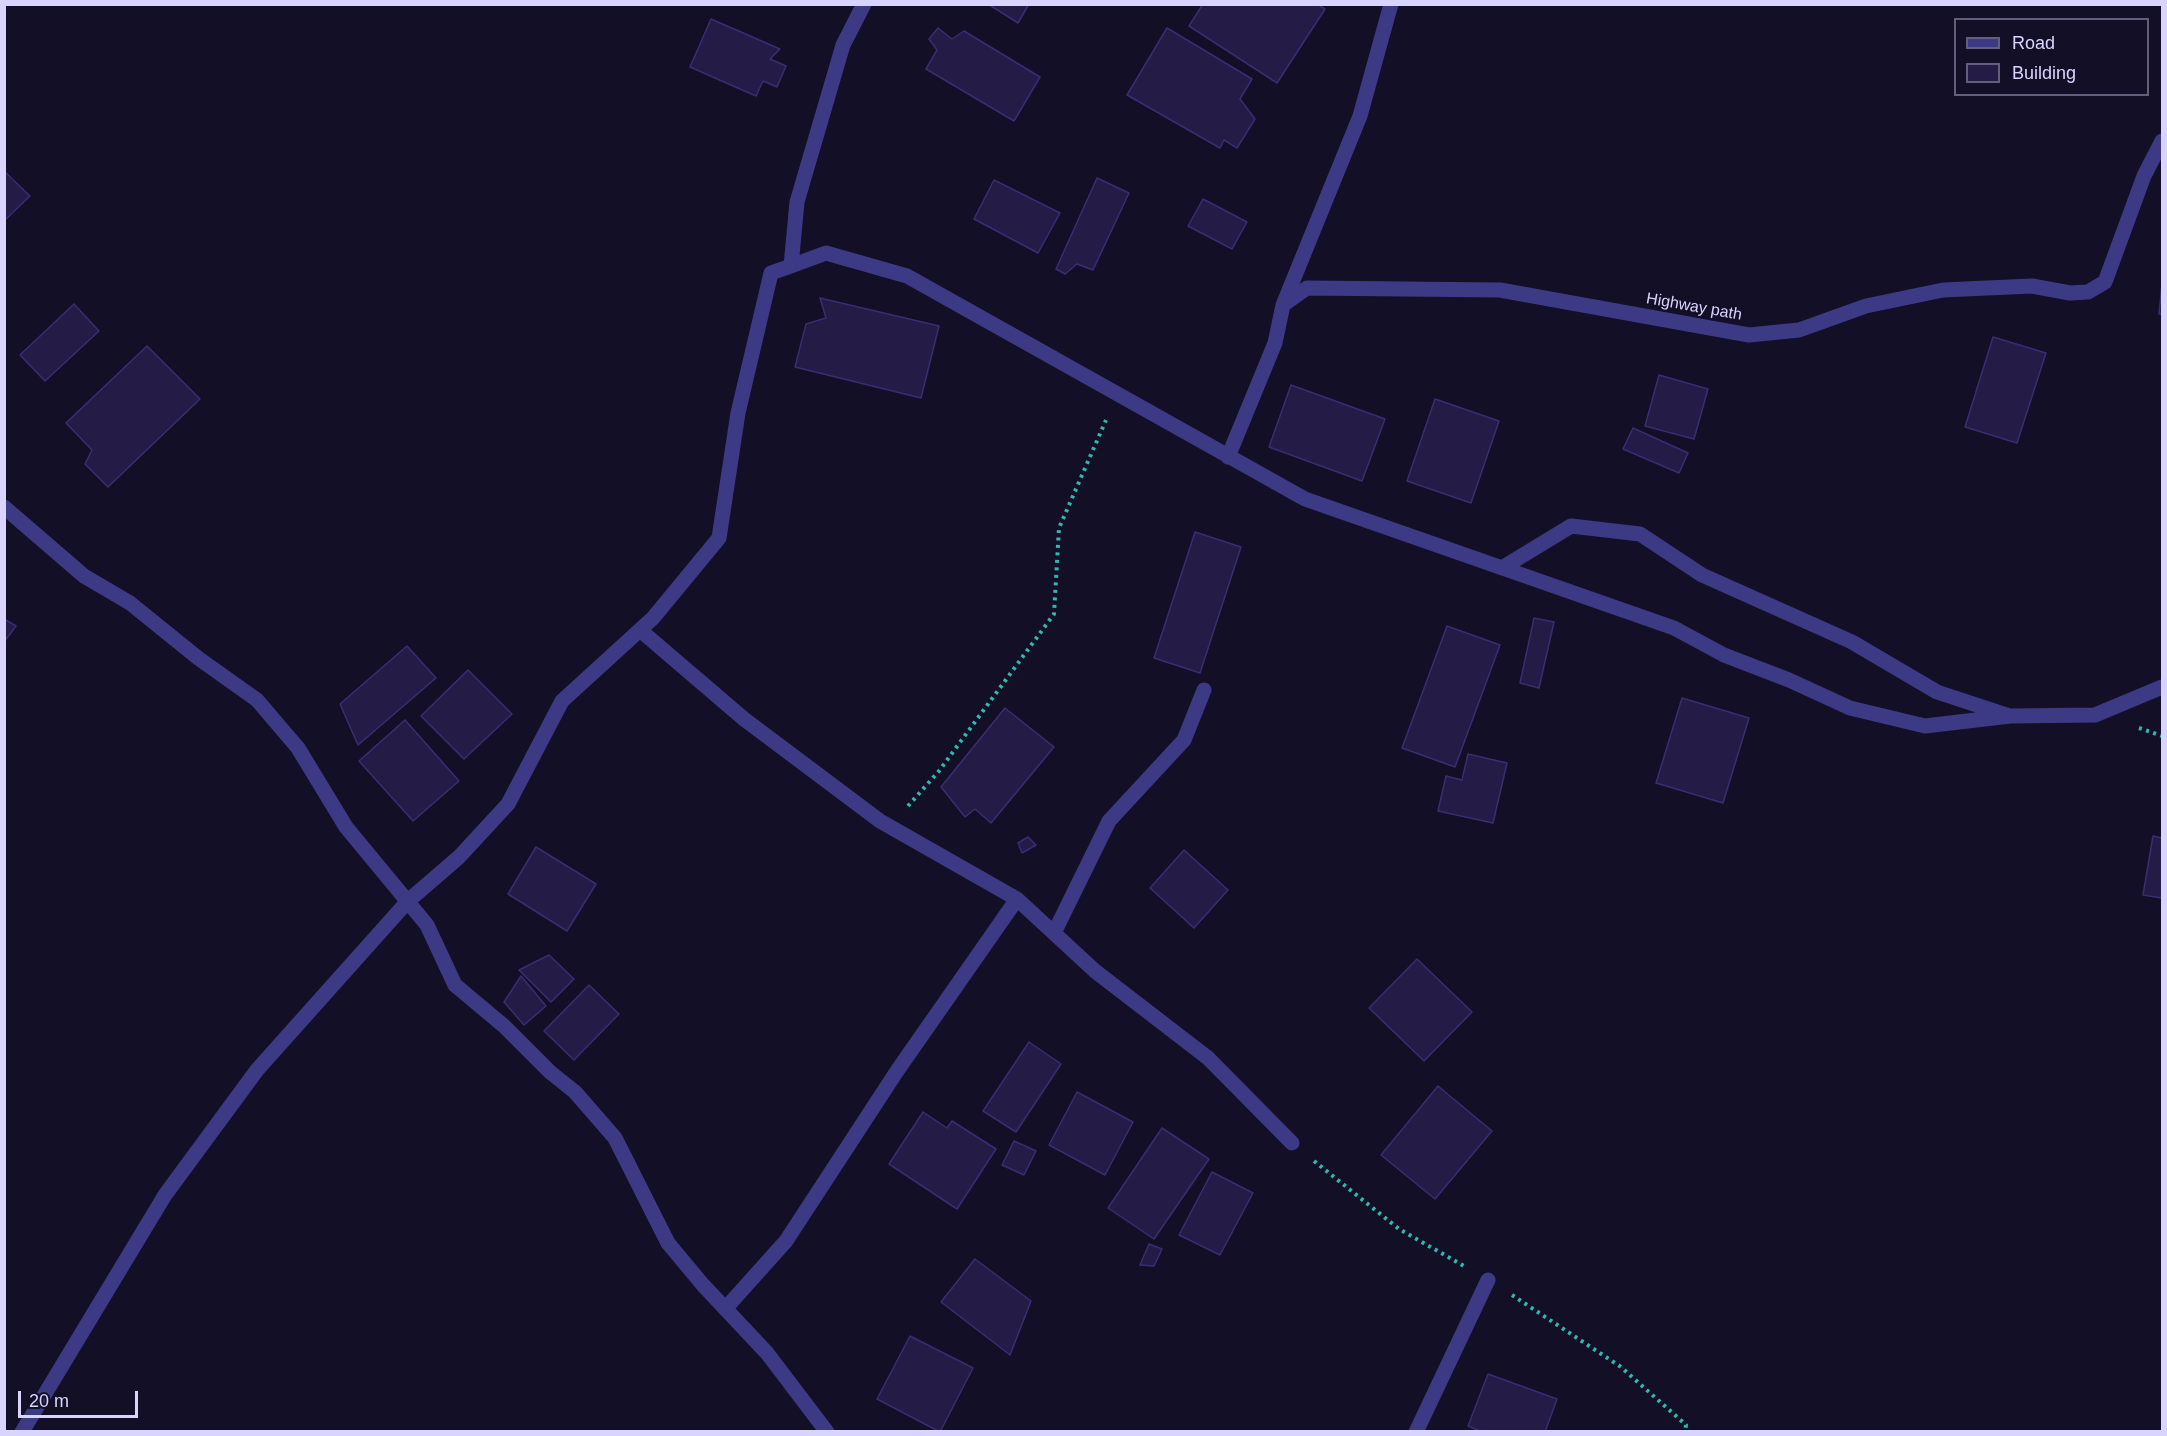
<!DOCTYPE html>
<style>
body{margin:0}
#map{position:relative;width:2167px;height:1436px;overflow:hidden;background:#130f26;font-family:Helvetica,sans-serif}
canvas{display:block}
.frame{position:absolute;inset:0;border:6px solid #d9d4ff;pointer-events:none}
.legend{position:absolute;left:1954px;top:18px;width:195px;height:78px;box-sizing:border-box;background:#130f26;border:2px solid #625e7d;margin:0;padding:8px 10px;list-style:none;font-size:18px;color:#d9d4ff}
.legend li{display:flex;align-items:center;gap:12px;height:30px}
.legend b{width:30px;border:2px solid #625e7d}
.scale{position:absolute;left:18px;top:1391px;width:120px;height:27px;box-sizing:border-box;border:3px solid #d9d4ff;border-top:0;padding-left:8px;font-size:18px;line-height:21px;white-space:nowrap;color:#d9d4ff;-webkit-text-stroke:4px #130f26;paint-order:stroke}
</style>
<div id="map">
<canvas width="2167" height="1436"></canvas>
<div class="frame"></div>
<ul class="legend">
<li><b style="height:8px;background:#3d3a85"></b>Road</li>
<li><b style="height:16px;background:#241b47"></b>Building</li>
</ul>
<div class="scale">20 m</div>
</div>
<script>
const context = document.querySelector('canvas').getContext('2d');
context.lineJoin = 'round';
function paint(path, color) { context.fillStyle = color; context.fill(path, 'evenodd'); }
const shape = rows => new Path2D(rows.map(r => 'M' + r).join(''));
function strokePath(path, color, width, dash) { context.strokeStyle = color; context.lineWidth = width; context.lineCap = dash ? 'butt' : 'round'; context.setLineDash(dash || []); context.stroke(path); }
function label(font, color, halo, rows, align = 'center') {
  context.font = font + ' Helvetica,sans-serif'; context.lineWidth = 4.5; context.setLineDash([]); context.textBaseline = 'middle'; context.strokeStyle = halo; context.fillStyle = color; for (const [text, x, y, turn = 0] of rows) {
    context.save(); context.translate(x, y); context.rotate((+turn || 0) * Math.PI / 180); context.textAlign = isNaN(turn) ? turn : align; if (halo) context.strokeText(text, 0, 0); context.fillText(text, 0, 0); context.restore();
  }
}
const building = shape([
 [988,4,1029,4,1018,23,988,4],
 [1203,4,1317,4,1325,9,1277,83,1189,26,1203,4],
 [711,19,780,49,770,59,786,66,777,87,763,81,756,96,690,67,711,19],
 [938,28,952,39,964,31,1040,77,1014,121,926,69,937,50,929,39,938,28],
 [1167,28,1252,79,1240,99,1255,119,1237,148,1224,140,1220,148,1127,95,1167,28],
 [4,171,30,196,4,221,4,171],
 [1097,178,1129,193,1093,270,1077,264,1065,274,1056,269,1097,178],
 [994,180,1060,213,1038,253,974,219,994,180],
 [1203,199,1247,222,1232,249,1188,226,1203,199],
 [2162,284,2162,314,2159,314,2162,284],
 [820,298,939,326,921,398,795,367,806,324,826,318,820,298],
 [74,304,99,331,45,381,20,355,74,304],
 [1993,337,2046,353,2017,443,1965,427,1993,337],
 [147,346,200,399,108,487,85,464,92,450,66,423,147,346],
 [1659,375,1708,389,1694,439,1645,426,1659,375],
 [1291,385,1385,419,1362,481,1269,447,1291,385],
 [1435,399,1499,421,1471,503,1407,481,1435,399],
 [1633,428,1688,453,1679,473,1623,449,1633,428],
 [1195,532,1241,547,1200,673,1154,658,1195,532],
 [1534,618,1554,622,1539,688,1520,683,1534,618],
 [4,619,16,626,4,642,4,619],
 [1447,626,1500,645,1455,767,1402,748,1447,626],
 [407,646,436,678,358,745,340,704,407,646],
 [468,670,512,714,464,759,421,716,468,670],
 [1682,698,1749,718,1723,803,1656,783,1682,698],
 [1005,708,1054,747,991,823,975,809,965,817,941,787,1005,708],
 [405,720,459,781,413,821,359,761,405,720],
 [1468,754,1507,763,1493,823,1438,811,1446,776,1462,780,1468,754],
 [2153,836,2162,838,2162,898,2143,895,2153,836],
 [1028,837,1036,845,1022,853,1018,843,1028,837],
 [536,847,596,884,567,931,508,894,536,847],
 [1184,850,1228,890,1194,928,1150,888,1184,850],
 [549,955,574,979,551,1002,519,970,549,955],
 [1417,959,1472,1012,1424,1061,1369,1008,1417,959],
 [521,976,546,1006,524,1025,504,1002,521,976],
 [589,985,619,1014,574,1060,544,1031,589,985],
 [1029,1042,1061,1064,1016,1132,983,1111,1029,1042],
 [1438,1086,1492,1131,1435,1199,1381,1155,1438,1086],
 [1077,1092,1133,1122,1105,1175,1049,1145,1077,1092],
 [923,1112,947,1128,952,1121,996,1149,957,1209,889,1164,923,1112],
 [1162,1128,1209,1159,1154,1239,1108,1208,1162,1128],
 [1014,1141,1036,1151,1024,1175,1002,1165,1014,1141],
 [1212,1172,1253,1193,1220,1255,1179,1235,1212,1172],
 [1149,1244,1162,1249,1154,1266,1140,1265,1149,1244],
 [975,1259,1031,1301,1010,1355,941,1302,975,1259],
 [910,1336,973,1368,940,1432,877,1399,910,1336],
 [1488,1374,1557,1399,1545,1432,1482,1432,1468,1426,1488,1374]
]);
const path = shape([
 [2139,728,2162,736],
 [908,806,939,771,1054,614,1059,528,1106,420],
 [1314,1161,1399,1229,1464,1266],
 [1512,1295,1621,1367,1686,1425,1685,1432]
]);
const minor = shape([
 [791,266,797,202,843,45,864,4],
 [1283,305,1360,116,1391,4],
 [1228,457,1275,343,1283,305,1307,288,1500,290,1749,335,1799,330,1866,306,1943,290,2032,286,2070,293,2088,292,2105,282,2144,176,2162,141],
 [4,507,84,576,130,603,198,658,257,700,298,748,346,827,427,925,455,985,504,1026,550,1072,575,1092,615,1138,668,1243,703,1285,767,1353,827,1432],
 [1502,568,1571,526,1640,534,1702,575,1852,642,1937,692,2010,716,2095,715,2162,687],
 [640,630,744,719,880,821,1017,899,897,1071,786,1241,725,1309],
 [1017,899,1095,971,1208,1058,1292,1143],
 [1054,933,1109,821,1184,740,1204,690],
 [22,1432,165,1195,257,1070,408,901,459,857,508,804,562,701,653,618,719,538,738,413,771,273,791,266,826,253,907,276,1305,499,1674,628,1724,655,1789,680,1850,708,1925,726,2010,716],
 [1416,1432,1488,1280]
]);
const streetNames = [
 ["Highway path",1694,307,10]
];
paint(building, '#241b47');
strokePath(building, '#3b2d73', 1.5);
strokePath(path, '#2fb8b0', 4, [3, 4.5]);
strokePath(minor, '#3d3a85', 15);
label('16px', '#d9d4ff', '#130f26', streetNames);
</script>
